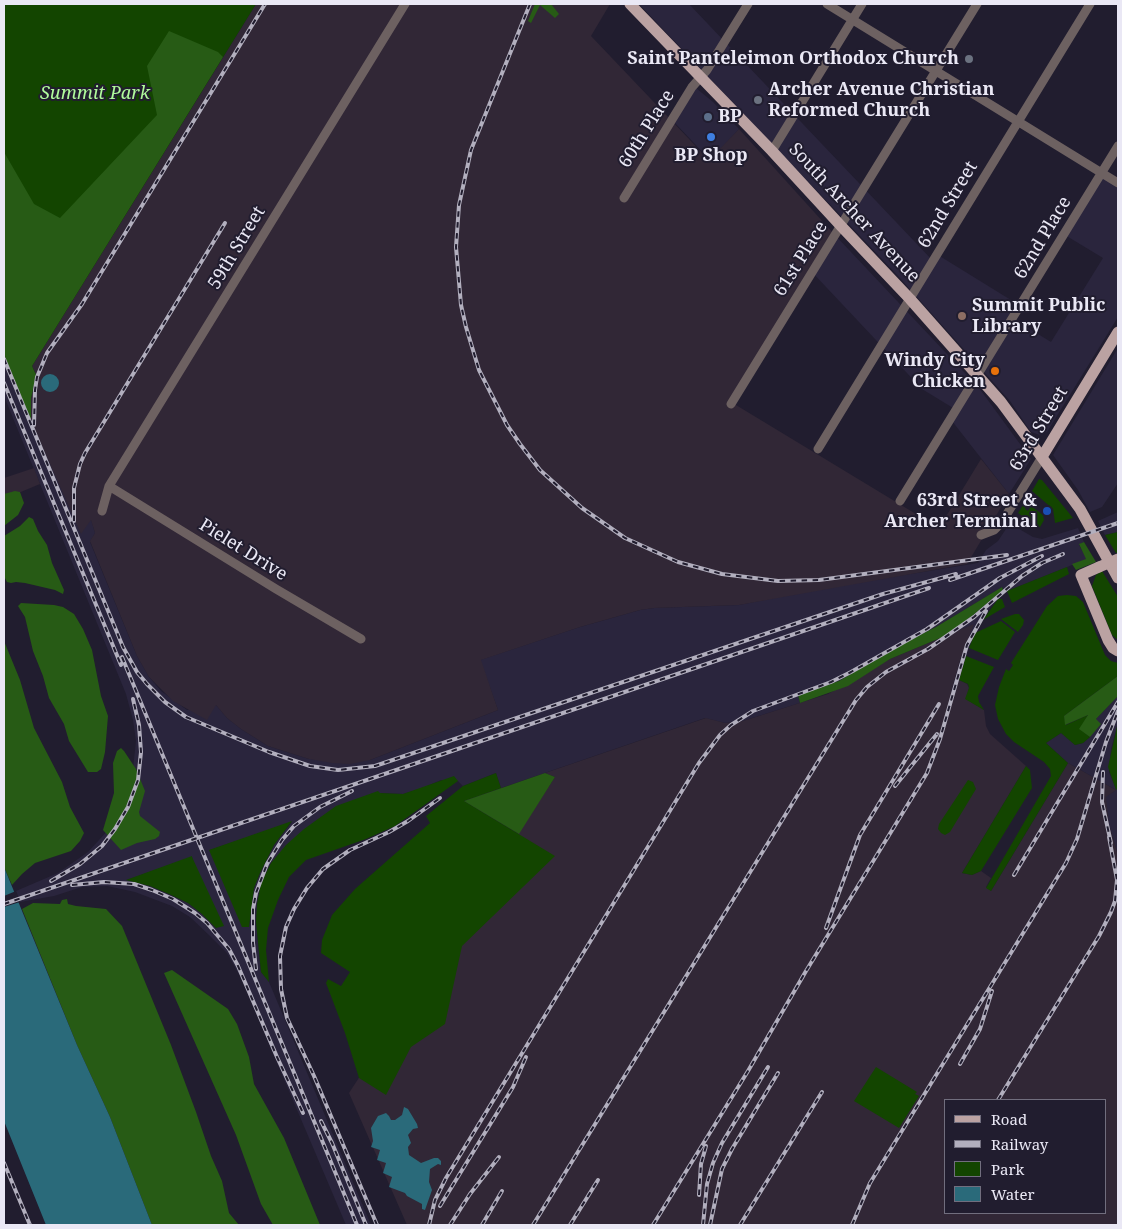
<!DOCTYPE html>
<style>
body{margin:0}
#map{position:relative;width:1122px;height:1229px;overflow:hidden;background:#211d2f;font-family:"Noto Serif",serif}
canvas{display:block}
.frame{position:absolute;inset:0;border:5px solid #eae8f5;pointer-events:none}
.legend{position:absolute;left:944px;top:1099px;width:162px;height:115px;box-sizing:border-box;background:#211d2f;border:1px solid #716e7e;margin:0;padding:6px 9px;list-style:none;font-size:15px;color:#eae8f5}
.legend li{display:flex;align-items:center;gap:10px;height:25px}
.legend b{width:25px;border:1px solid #716e7e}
</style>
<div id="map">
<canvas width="1122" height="1229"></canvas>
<div class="frame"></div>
<ul class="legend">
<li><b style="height:6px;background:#bba2a2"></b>Road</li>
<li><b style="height:6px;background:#b2afbe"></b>Railway</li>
<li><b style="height:14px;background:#134500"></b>Park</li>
<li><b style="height:14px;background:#2a6a7a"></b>Water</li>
</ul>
</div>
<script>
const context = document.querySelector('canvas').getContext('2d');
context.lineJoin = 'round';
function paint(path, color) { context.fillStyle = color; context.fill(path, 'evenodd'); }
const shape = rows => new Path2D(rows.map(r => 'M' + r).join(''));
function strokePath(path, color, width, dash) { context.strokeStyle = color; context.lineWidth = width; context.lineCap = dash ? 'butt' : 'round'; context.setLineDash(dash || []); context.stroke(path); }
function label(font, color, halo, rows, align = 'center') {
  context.font = font + ' "Noto Serif",serif'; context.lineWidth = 4; context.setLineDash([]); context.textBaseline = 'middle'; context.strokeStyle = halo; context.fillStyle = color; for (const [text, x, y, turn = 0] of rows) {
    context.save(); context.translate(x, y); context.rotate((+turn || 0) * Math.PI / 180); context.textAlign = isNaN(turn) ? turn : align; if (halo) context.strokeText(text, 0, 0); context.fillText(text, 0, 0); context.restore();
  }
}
const built = shape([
 [639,4,689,4,934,262,938,255,1019,305,1012,318,1051,342,1103,258,1065,235,1103,172,1118,182,1118,317,1047,432,1040,435,1031,432,1010,401,899,277],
 [696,88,713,102,739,129,710,160,675,123],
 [834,234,979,388,1031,459,1009,494,952,421,958,411,922,389,811,271],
 [1118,348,1118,434,1117,436,1118,437,1118,483,1102,507,1090,512,1078,490,1053,455],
 [4,354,81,533,91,519,95,533,90,542,137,656,149,677,161,691,187,710,216,705,227,718,241,729,268,746,309,759,370,760,498,710,480,660,580,627,640,610,654,608,739,605,830,587,978,563,986,550,998,541,1008,526,1010,525,1014,526,1033,537,1042,539,1078,528,1084,542,1079,545,1087,559,1005,592,990,608,976,631,968,650,955,693,951,692,961,657,973,625,945,636,972,616,1003,590,1002,587,936,627,902,644,839,681,798,695,800,703,743,721,725,723,705,718,501,788,496,773,463,786,458,781,441,780,423,788,403,794,380,793,271,863,261,883,257,904,256,922,261,972,269,982,371,1225,346,1225,241,978,227,953,210,936,190,917,172,906,135,892,107,886,82,887,54,896,20,902,16,891,58,873,88,852,110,828,133,768,136,741,133,720,126,694,4,396],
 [292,822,274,845,260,873,254,888,249,927,210,850],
 [192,857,216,928,202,914,188,903,150,886,127,880],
 [1118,512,1118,532,1105,535,1098,521],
 [1118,696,1118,722,1111,749,1109,772,1116,789,1118,788,1118,855,1109,825,1105,797,1116,790,1068,763,1046,743,1061,733,1075,745,1083,743,1090,737,1096,719]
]);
const industrial = shape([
 [256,4,610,4,591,36,709,160,739,129,834,234,731,402,939,528,981,459,1009,494,967,564,739,605,654,608,640,610,580,627,481,660,498,710,370,760,350,764,332,763,309,759,268,746,241,729,227,718,216,705,207,720,173,701,149,677,137,656,90,541,95,533,91,520,81,534,31,421,31,398,36,375,32,366],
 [34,468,40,484,4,499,4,478],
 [974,624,961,657,951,692,955,693,959,680,967,684,969,688,966,699,984,710,986,726,990,734,1026,766,962,873,972,875,981,871,991,878,986,887,991,891,1068,763,1116,790,1106,797,1109,825,1118,855,1118,1225,407,1225,349,1093,555,777,545,773,706,718,725,723,743,721,828,694,890,659],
 [946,1100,1106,1100,1106,1213,946,1213]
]);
const green = shape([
 [4,4,256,4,32,366,36,375,31,398,31,421,4,354],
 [1039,479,1042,480,1073,518,1055,523,1053,509,1032,491],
 [1025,502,1028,504,1025,509,1028,511,1031,506,1043,515,1044,520,1040,527,1035,525,1018,513],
 [1118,532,1118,553,1116,553,1105,535],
 [1067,567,1069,574,1012,603,1007,591],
 [1102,571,1118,597,1118,640,1112,635,1092,586,1096,575],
 [1067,595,1076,596,1083,602,1105,655,1111,661,1118,663,1118,676,1064,716,1066,725,1088,715,1080,729,1090,737,1083,743,1075,745,1061,733,1046,743,1068,763,991,891,986,888,1051,776,1050,769,1044,762,1014,742,1006,734,998,719,995,705,999,687,1006,669,1009,671,1013,665,1011,663,1047,606,1058,596],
 [998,599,1002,599,1005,607,983,620],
 [1015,614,1019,614,1024,620,1023,625,1018,632,1001,619],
 [1001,621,1015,632,998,660,969,648,975,633],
 [966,656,994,667,978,696,979,702,984,710,965,699,969,688,968,684,959,680],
 [1118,722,1118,788,1116,790,1108,767],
 [1026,766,1030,770,1032,788,981,871,972,875,962,873],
 [496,773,501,788,464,801,555,856,462,946,445,1024,411,1047,386,1095,359,1078,345,1033,326,983,328,979,341,986,350,972,321,953,322,940,332,915,355,889,430,823,426,816,463,786],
 [454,776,458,781,395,826,366,839,306,860,289,877,278,900,268,928,266,950,269,982,261,972,256,922,257,904,261,883,271,863,286,845,304,829,336,806,378,791,380,793,403,794],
 [968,780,973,782,976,789,950,832,945,835,941,833,938,829,939,824],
 [292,821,274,845,260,873,254,888,249,927,242,927,209,850],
 [192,856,192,857,224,926,216,928,202,914,188,903,169,894,150,886,126,880],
 [876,1067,917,1092,915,1094,919,1096,899,1128,854,1101]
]);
const forest = shape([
 [535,4,551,4,559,14,555,18,540,5,531,23,528,21],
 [169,31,218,52,223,57,32,366,36,375,31,398,31,421,4,354,4,152,34,204,60,218,157,115,147,66],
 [15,491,20,492,24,503,18,515,4,526,4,494],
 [29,517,33,519,38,531,47,545,52,563,64,590,63,594,55,590,25,583,16,582,11,583,7,582,4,576,4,536,20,526],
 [1084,542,1096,562,1076,570,1072,564,1086,559,1079,544],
 [1002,587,1003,590,972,616,945,636,890,659,848,686,800,703,798,695,839,681,902,644,936,627],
 [21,603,54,605,63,607,74,614,83,629,92,650,101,696,108,716,105,752,101,769,97,772,88,772,69,741,64,724,49,698,43,676,33,651,25,617,18,606],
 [4,641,20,680,34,728,62,782,70,807,84,833,80,841,71,851,35,863,22,874,12,885,4,867],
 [1118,676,1118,696,1096,719,1101,724,1090,737,1079,729,1088,715,1065,725,1064,716],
 [121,748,124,751,136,769,145,791,139,812,140,816,160,832,159,836,155,839,137,843,121,850,103,830,114,793,113,763,117,751],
 [545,773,555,777,519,834,464,801],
 [67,899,68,904,76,906,106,909,122,926,171,1045,196,1112,211,1156,222,1181,229,1213,239,1225,152,1225,110,1117,77,1045,22,909,33,903,60,904,62,900],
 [172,970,228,1009,237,1024,249,1057,254,1084,284,1138,320,1225,273,1225,261,1204,236,1135,164,973]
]);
const water = shape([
 '41 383a9 9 0 1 1 18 0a9 9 0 1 1-18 0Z',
 [4,867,77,1045,110,1117,152,1225,46,1225,4,1121],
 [404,1107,408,1109,417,1124,418,1128,413,1129,408,1135,411,1143,408,1147,409,1155,421,1163,434,1158,438,1158,441,1161,441,1165,438,1164,430,1169,429,1182,432,1190,425,1210,422,1209,422,1204,407,1196,405,1193,389,1187,392,1177,383,1173,386,1163,377,1160,380,1150,371,1147,373,1141,371,1128,378,1116,386,1113,389,1116,391,1120,395,1120,402,1115]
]);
const pier = shape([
 [16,891,20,902,4,907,4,896]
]);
const minor = shape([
 [827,4,1118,183],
 [772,151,862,4],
 [624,198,692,87,707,70,748,4],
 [731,404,977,4],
 [818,449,1090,4],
 [109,486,276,589,361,639],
 [900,501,1118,146],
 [102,511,109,486,405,4],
 [981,535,994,530,1002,522,1042,457]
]);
const major = shape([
 [630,4,772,151,841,226,910,299,1001,402,1080,509,1118,578],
 [1042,457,1118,332],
 [1099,567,1081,575,1108,640,1113,648,1118,651]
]);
const rail = shape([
 [530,4,471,150,459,205,456,247,461,305,466,327,479,370,507,425,520,444,540,470,582,508,625,538,678,562,722,574,778,581,819,580,1007,555],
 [4,359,123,647,137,672,147,684,165,702,186,717,269,752,310,766,338,770,375,766,883,594,956,574],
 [4,383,121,665],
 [34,425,35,390,37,377,47,353,82,304,265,4],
 [74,521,74,488,80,464,85,453,225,223],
 [950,580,1118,523],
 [122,657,357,1225],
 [1103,772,1102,802,1111,843],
 [895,786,937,734],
 [1014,875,1118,702],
 [51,881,80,864,102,846,115,829,128,807,138,780,141,752,139,725,133,699],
 [72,885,104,882,134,884,152,890,173,899,195,913,207,923,229,949,238,966,277,1057,303,1113],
 [4,904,929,588],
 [826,928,860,835,939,704],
 [256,969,253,943,253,909,256,893,267,864,282,840,294,826,320,807,352,791],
 [960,1064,980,1029,992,991],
 [998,1100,1099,936,1111,912,1115,901,1117,880,1109,837],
 [321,1121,332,1143,366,1225],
 [4,1163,30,1225],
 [699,1195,701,1164,706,1146],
 [440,1206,513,1087,526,1057],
 [377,1225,314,1076,287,1018,281,989,280,956,286,927,294,909,307,888,323,869,350,850,389,832,408,821,440,798],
 [429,1225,435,1200,446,1178,699,763,720,735,731,725,753,711,831,682,851,672,927,629,1000,578,1042,556],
 [450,1225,470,1194,499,1157],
 [482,1225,502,1191],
 [533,1225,856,700,867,687,886,672,928,649,974,617,1022,576,1042,563,1063,554],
 [570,1225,598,1180],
 [653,1225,748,1071,806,971,927,773,940,739,967,645,986,611],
 [703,1225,707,1184,713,1163,722,1143,768,1067],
 [710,1225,722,1169,732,1149,778,1073],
 [740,1225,822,1092],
 [852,1225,870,1183,1066,863,1077,839,1106,742,1118,711]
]);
const majorBridge = shape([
 [1099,567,1118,559]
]);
const markers = [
 [969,59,5,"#6b7280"],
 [758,100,5,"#6b7280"],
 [708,117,5,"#5c6f8a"],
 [711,137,5,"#3f7fe0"],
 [962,316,5,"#8d6e63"],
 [995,371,5,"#e8710a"],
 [1047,511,5,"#1a4fb4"]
];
const poiNames = [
 ["Saint Panteleimon Orthodox Church",959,59],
 ["Archer Avenue Christian",768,90,"left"],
 ["Reformed Church",768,111,"left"],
 ["BP",718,117,"left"],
 ["BP Shop",711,156,"center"],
 ["Summit Public",972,306,"left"],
 ["Library",972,327,"left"],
 ["Windy City",985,361],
 ["Chicken",985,382],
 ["63rd Street &",1037,501],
 ["Archer Terminal",1037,522]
];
const parkNames = [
 ["Summit Park",95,94]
];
const streetNames = [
 ["60th Place",647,129,-58],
 ["62nd Street",948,205,-59],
 ["South Archer Avenue",854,213,47],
 ["62nd Place",1043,238,-59],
 ["59th Street",237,248,-59],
 ["61st Place",801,259,-58],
 ["63rd Street",1039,429,-59],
 ["Pielet Drive",243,550,32]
];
paint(built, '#2a253d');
paint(industrial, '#312736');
paint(green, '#134500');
paint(forest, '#275b15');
paint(water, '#2a6a7a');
paint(pier, '#211d2f');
strokePath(minor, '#6d6161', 9);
strokePath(major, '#bba2a2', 11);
strokePath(rail, '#b2afbe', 4);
strokePath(rail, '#211d2f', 2, [5.5]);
strokePath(majorBridge, '#bba2a2', 11);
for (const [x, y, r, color] of markers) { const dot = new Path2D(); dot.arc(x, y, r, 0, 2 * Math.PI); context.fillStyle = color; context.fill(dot); strokePath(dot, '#211d2f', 2); }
label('bold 18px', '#eae8f5', '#211d2f', poiNames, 'right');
label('italic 18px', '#b0fb9c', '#211d2f', parkNames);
label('18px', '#eae8f5', '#211d2f', streetNames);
</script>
